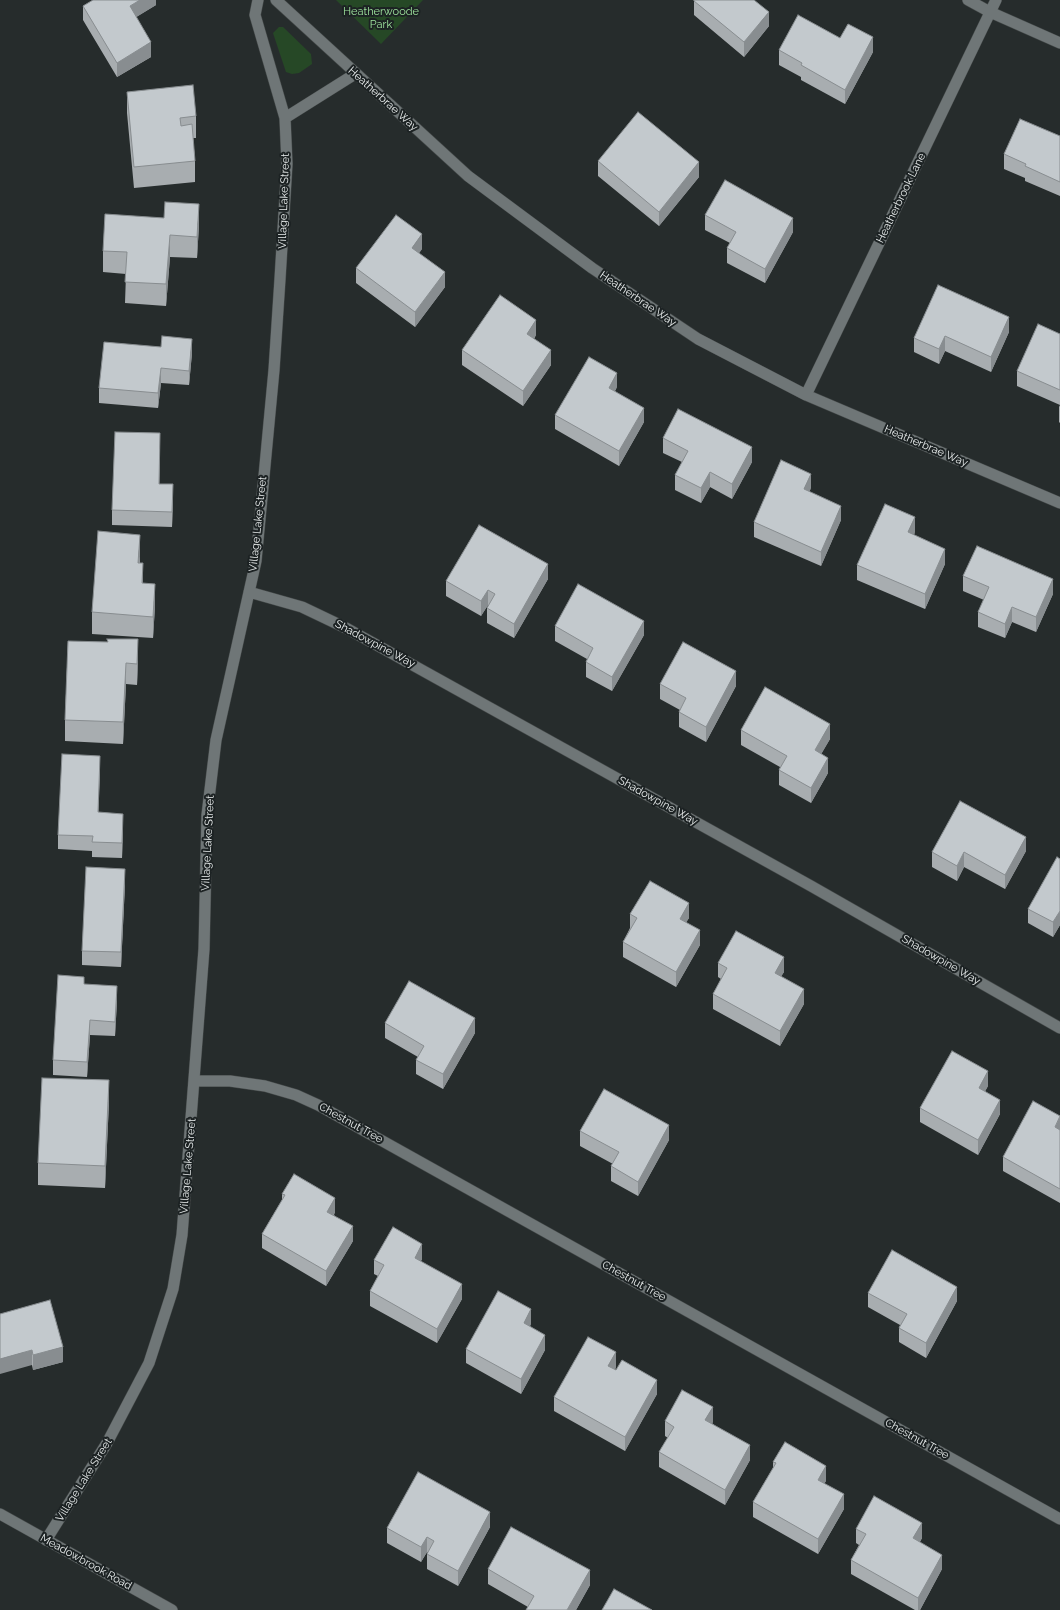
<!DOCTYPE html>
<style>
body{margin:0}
canvas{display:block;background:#262c2c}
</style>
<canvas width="1060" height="1610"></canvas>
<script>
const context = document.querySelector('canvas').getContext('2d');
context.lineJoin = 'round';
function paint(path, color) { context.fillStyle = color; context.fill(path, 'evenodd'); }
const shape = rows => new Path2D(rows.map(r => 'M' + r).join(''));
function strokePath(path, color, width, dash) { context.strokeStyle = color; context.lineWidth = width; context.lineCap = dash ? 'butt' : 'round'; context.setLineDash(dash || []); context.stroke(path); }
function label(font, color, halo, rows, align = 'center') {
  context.font = font + ' Raleway,sans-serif'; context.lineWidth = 4; context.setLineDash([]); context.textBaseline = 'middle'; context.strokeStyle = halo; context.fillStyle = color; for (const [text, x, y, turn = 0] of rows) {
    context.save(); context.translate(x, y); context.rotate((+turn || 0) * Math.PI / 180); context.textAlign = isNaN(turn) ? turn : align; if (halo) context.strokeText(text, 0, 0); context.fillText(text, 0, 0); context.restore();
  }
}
const green = shape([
 [336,0,423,0,381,44],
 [279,27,283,27,311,54,312,64,299,73,292,74,286,72,273,33]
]);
const minor = shape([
 [276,0,468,176,592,268,698,339,806,395,1060,503],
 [968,0,990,12,1060,43],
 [285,118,355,74],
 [806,395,996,0],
 [249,592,302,607,346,628,811,886,1060,1028],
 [195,1081,230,1081,265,1086,296,1095,318,1105,1060,1519],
 [46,1540,107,1443,149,1363,173,1289,182,1235,204,949,207,815,216,740,256,561,274,370,280,279,287,164,285,118,255,15,258,0]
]);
const tertiary = shape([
 [0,1514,172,1610]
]);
const wall = shape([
 [156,0,156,5,136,17,151,57,117,77,83,20,83,6],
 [694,1,769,26,744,57,694,15],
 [840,38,873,52,845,104,801,80,801,77,779,65,779,50],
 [127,92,196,116,196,138,193,138,195,161,195,182,134,188,127,113],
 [1060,136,1060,196,1025,181,1025,178,1004,169,1004,154],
 [598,161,699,177,659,226,598,176],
 [705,215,793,232,765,283,727,263,727,248,730,243,705,230],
 [199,225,197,258,170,257,166,306,125,303,126,274,103,272,103,251],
 [422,249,419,253,445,287,415,327,356,283,356,268],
 [1009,332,991,372,945,351,939,364,914,352,914,338],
 [1060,334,1060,405,1017,386,1017,371],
 [536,335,534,339,551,365,523,406,462,365,462,350],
 [192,353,189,385,161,383,158,408,99,403,99,388],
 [617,387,615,391,644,422,619,466,555,429,555,415],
 [1060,405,1060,423,1059,422,1059,407],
 [663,438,752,462,732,499,710,487,701,503,675,490,675,475,682,462,663,453],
 [160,448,159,484,173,499,172,527,112,525,112,510],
 [811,488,809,492,841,520,821,566,754,537,754,522],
 [915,532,914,535,945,564,925,609,857,580,857,565],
 [140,556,140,563,143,583,155,606,153,638,92,634,92,612],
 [963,576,1053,594,1036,632,1012,622,1005,638,978,627,978,612,984,600,963,591],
 [548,579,514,638,487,623,487,608,489,605,488,605,481,616,446,596,446,581],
 [555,626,644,635,612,691,586,677,586,662,587,659,555,641],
 [68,641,138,661,137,685,126,684,123,744,65,741,65,720],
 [660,684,736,686,706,742,679,727,679,712,680,710,660,699],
 [741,730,830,739,821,754,828,773,811,803,779,785,779,770,780,767,741,745],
 [100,770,98,812,123,828,122,858,92,857,92,851,58,849,58,835],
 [1026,851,1005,889,964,867,957,881,932,867,932,852],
 [1060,859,1060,925,1053,937,1028,923,1028,909],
 [125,884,121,967,82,965,82,951],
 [630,914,689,918,686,922,700,945,676,987,623,957,623,942,630,928],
 [718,963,784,972,781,976,804,1004,780,1046,713,1009,713,994,721,979,718,977],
 [84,984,117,1001,115,1036,90,1035,87,1077,53,1075,53,1060],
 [385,1023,475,1033,443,1089,416,1074,416,1060,418,1057,385,1038],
 [988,1086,985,1091,1000,1114,978,1155,920,1122,920,1108],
 [109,1102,105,1188,38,1185,38,1163],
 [1060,1116,1060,1203,1003,1171,1003,1157],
 [580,1131,669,1140,638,1196,611,1181,611,1166,613,1164,580,1146],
 [282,1194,335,1212,334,1215,353,1241,326,1286,262,1248,262,1234,282,1200],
 [422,1259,421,1261,462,1299,437,1343,370,1306,370,1291,378,1276,374,1274,374,1260],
 [868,1293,957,1301,926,1358,899,1342,899,1328,900,1325,868,1307],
 [0,1314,63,1362,33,1370,32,1365],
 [531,1324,530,1326,545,1350,521,1394,466,1363,466,1349],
 [616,1367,615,1370,657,1394,625,1451,554,1411,554,1397],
 [665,1421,713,1422,712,1423,750,1460,725,1505,659,1467,659,1452,668,1438,665,1436],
 [773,1462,826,1481,824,1483,844,1509,818,1554,753,1517,753,1502,773,1468],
 [490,1527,458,1586,427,1569,427,1554,428,1552,427,1552,421,1562,387,1543,387,1528],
 [856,1529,922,1538,920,1542,942,1569,920,1610,915,1610,851,1574,851,1560,859,1545,856,1543],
 [488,1569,590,1585,576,1610,526,1610,528,1607,488,1584]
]);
const shadedWall = shape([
 [140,0,156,0,156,5,130,21,130,6],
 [769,12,769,26,744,57,744,42],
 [873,37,873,52,845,104,845,90],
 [151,42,151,57,117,77,117,63],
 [699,162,699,177,659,226,659,212],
 [199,204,199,225,197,258,197,237],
 [793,218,793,232,765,283,765,269],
 [422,234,422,249,412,263,412,248],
 [170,235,170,257,166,306,166,284],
 [445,272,445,287,415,327,415,312],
 [1009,317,1009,332,991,372,991,357],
 [536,320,536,335,527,349,527,334],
 [945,336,945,351,939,364,939,349],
 [192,339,192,353,189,385,189,371],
 [551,350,551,365,523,406,523,391],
 [161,368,161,383,158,408,158,393],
 [617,373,617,387,609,402,609,388],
 [644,408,644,422,619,466,619,451],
 [160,433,160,448,159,499,159,484],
 [752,447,752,462,732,499,732,484],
 [710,472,710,487,701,503,701,488],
 [811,474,811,488,804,504,804,489],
 [173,484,173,499,172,527,172,512],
 [841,506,841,520,821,566,821,552],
 [915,517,915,532,908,547,908,532],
 [140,535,140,556,138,584,138,563],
 [945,549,945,564,925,609,925,594],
 [143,563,143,585,142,583],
 [548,564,548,579,514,638,514,624],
 [1053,579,1053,594,1036,632,1036,617],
 [155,584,155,606,153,638,153,617],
 [488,590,488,605,481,616,481,601],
 [1012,607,1012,622,1005,638,1005,624],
 [644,621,644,635,612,691,612,677],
 [138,639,138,661,137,685,137,664],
 [126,663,126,684,123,744,123,722],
 [736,671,736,686,706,742,706,727],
 [830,724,830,739,815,765,815,750],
 [100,756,100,770,98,827,98,812],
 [828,758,828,773,811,803,811,788],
 [123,814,123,828,122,858,122,843],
 [1026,837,1026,851,1005,889,1005,875],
 [964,852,964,867,957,881,957,866],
 [125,869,125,884,121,967,121,952],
 [689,903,689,918,680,933,680,919],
 [1060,911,1060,925,1053,937,1053,922],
 [700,930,700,945,676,987,676,972],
 [784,957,784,972,775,987,775,973],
 [117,986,117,1001,115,1036,115,1022],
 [804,989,804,1004,780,1046,780,1031],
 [475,1018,475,1033,443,1089,443,1074],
 [90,1020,90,1035,87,1077,87,1062],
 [988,1071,988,1086,979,1103,979,1088],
 [109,1080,109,1102,105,1188,105,1166],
 [1000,1100,1000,1114,978,1155,978,1140],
 [1060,1117,1060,1131,1055,1127],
 [669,1125,669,1140,638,1196,638,1182],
 [335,1198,335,1212,327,1226,327,1212],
 [353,1226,353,1241,326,1286,326,1271],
 [422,1244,422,1259,415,1273,415,1258],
 [462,1284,462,1299,437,1343,437,1329],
 [957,1287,957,1301,926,1358,926,1343],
 [531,1309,531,1324,524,1338,524,1323],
 [545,1335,545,1350,521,1394,521,1379],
 [63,1347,63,1362,33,1370,33,1355],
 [32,1350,32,1365,0,1374,0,1359],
 [616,1352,616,1367,608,1381,608,1366],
 [657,1380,657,1394,625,1451,625,1437],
 [713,1407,713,1422,705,1434,705,1420],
 [750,1445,750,1460,725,1505,725,1490],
 [826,1466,826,1481,818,1495,818,1480],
 [844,1494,844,1509,818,1554,818,1539],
 [490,1512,490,1527,458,1586,458,1571],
 [922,1523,922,1538,913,1553,913,1538],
 [427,1537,427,1552,421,1562,421,1547],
 [942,1555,942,1569,920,1610,918,1610,918,1598],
 [590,1570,590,1585,576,1610,567,1610]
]);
const building = shape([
 [93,0,140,0,130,6,151,42,117,63,83,6,93,0],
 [694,0,754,0,769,12,744,42,694,1,694,0],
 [798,15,840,38,848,24,873,37,845,90,801,65,802,63,779,50,798,15],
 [193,85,196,116,180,118,181,126,192,124,195,161,134,167,127,92,193,85],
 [638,112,699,162,659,212,598,161,638,112],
 [1020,119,1060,136,1060,182,1025,166,1026,164,1004,154,1020,119],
 [725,180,793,218,765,269,727,248,736,232,705,215,725,180],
 [165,202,199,204,197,237,170,235,166,284,125,282,127,252,103,251,105,214,164,218,165,202],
 [396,215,422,234,412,248,445,272,415,312,356,268,396,215],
 [938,285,1009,317,991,357,945,336,939,349,914,338,938,285],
 [500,295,536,320,527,334,551,350,523,391,462,350,500,295],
 [1038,324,1060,334,1060,390,1017,371,1038,324],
 [162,336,192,339,189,371,161,368,158,393,99,388,104,342,161,347,162,336],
 [589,357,617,373,609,388,644,408,619,451,555,415,589,357],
 [678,409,752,447,732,484,710,472,701,488,675,475,688,451,663,438,678,409],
 [115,432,160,433,159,484,173,484,172,512,112,510,115,432],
 [781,460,811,474,804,489,841,506,821,552,754,522,781,460],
 [885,504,915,517,908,532,945,549,925,594,857,565,885,504],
 [479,525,548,564,514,624,487,608,495,594,488,590,481,601,446,581,479,525],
 [98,531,140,535,138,563,143,563,142,583,155,584,153,617,92,612,98,531],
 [977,546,1053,579,1036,617,1012,607,1005,624,978,612,989,587,963,576,977,546],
 [578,584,644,621,612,677,586,662,593,648,555,626,578,584],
 [107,639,138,639,137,664,126,663,123,722,65,720,68,641,108,642,107,639],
 [683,642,736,671,706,727,679,712,686,698,660,684,683,642],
 [765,687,830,724,815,750,828,758,811,788,779,770,787,756,741,730,765,687],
 [62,754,100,756,98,812,123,814,122,843,92,842,93,836,58,835,62,754],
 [960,801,1026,837,1005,875,964,852,957,866,932,852,960,801],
 [1057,857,1060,859,1060,911,1053,922,1028,909,1057,857],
 [86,867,125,869,121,952,82,951,86,867],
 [650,881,689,903,680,919,700,930,676,972,623,942,637,918,630,914,650,881],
 [736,931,784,957,775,973,804,989,780,1031,713,994,727,968,718,963,736,931],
 [58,975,84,977,84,984,117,986,115,1022,90,1020,87,1062,53,1060,58,975],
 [409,981,475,1018,443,1074,416,1060,424,1046,385,1023,409,981],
 [952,1051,988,1071,979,1088,1000,1100,978,1140,920,1108,952,1051],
 [42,1078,109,1080,105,1166,38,1163,42,1078],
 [604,1089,669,1125,638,1182,611,1166,619,1152,580,1131,604,1089],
 [1033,1101,1060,1116,1055,1127,1060,1130,1060,1189,1003,1157,1033,1101],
 [294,1174,335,1198,327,1212,353,1226,326,1271,262,1234,285,1195,282,1194,294,1174],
 [393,1227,422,1244,415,1258,462,1284,437,1329,370,1291,384,1265,374,1260,393,1227],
 [892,1250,957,1287,926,1343,899,1328,907,1314,868,1293,892,1250],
 [498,1291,531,1309,524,1323,545,1335,521,1379,466,1349,498,1291],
 [50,1300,63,1347,33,1355,32,1350,0,1359,0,1314,50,1300],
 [588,1337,616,1352,608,1366,616,1370,622,1360,657,1380,625,1437,554,1397,588,1337],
 [682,1390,713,1407,705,1420,750,1445,725,1490,659,1452,674,1427,665,1421,682,1390],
 [785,1442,826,1466,818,1480,844,1494,818,1539,753,1502,776,1463,773,1462,785,1442],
 [418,1472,490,1512,458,1571,427,1554,434,1541,427,1537,421,1547,387,1528,418,1472],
 [874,1496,922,1523,913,1538,942,1555,918,1598,851,1560,866,1534,856,1529,874,1496],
 [511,1527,590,1570,567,1610,526,1610,534,1596,488,1569,511,1527],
 [614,1589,652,1610,602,1610,614,1589]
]);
const parkNames = [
 ["Heatherwoode",381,12],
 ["Park",381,25]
];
const streetNames = [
 ["Heatherbrae Way",383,99,42],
 ["Heatherbrook Lane",901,198,-64],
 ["Village Lake Street",284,201,-88],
 ["Heatherbrae Way",638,299,34],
 ["Heatherbrae Way",926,446,23],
 ["Village Lake Street",258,524,-84],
 ["Shadowpine Way",375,644,28],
 ["Shadowpine Way",658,801,29],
 ["Village Lake Street",208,843,-87],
 ["Shadowpine Way",941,960,30],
 ["Chestnut Tree",351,1123,29],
 ["Village Lake Street",188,1166,-85],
 ["Chestnut Tree",634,1281,29],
 ["Chestnut Tree",917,1439,29],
 ["Village Lake Street",84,1480,-58],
 ["Meadowbrook Road",86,1562,29]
];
paint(green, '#264826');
strokePath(minor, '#444949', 12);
strokePath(tertiary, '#444949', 12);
strokePath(minor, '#6f7677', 11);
strokePath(tertiary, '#6f7677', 11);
paint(wall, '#a8adb0');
paint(shadedWall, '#888d90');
paint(building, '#c3c9cd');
strokePath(building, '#888d90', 1);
label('11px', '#9fe49e', '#1c2223', parkNames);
label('11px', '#ebefef', '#1c2223', streetNames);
</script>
